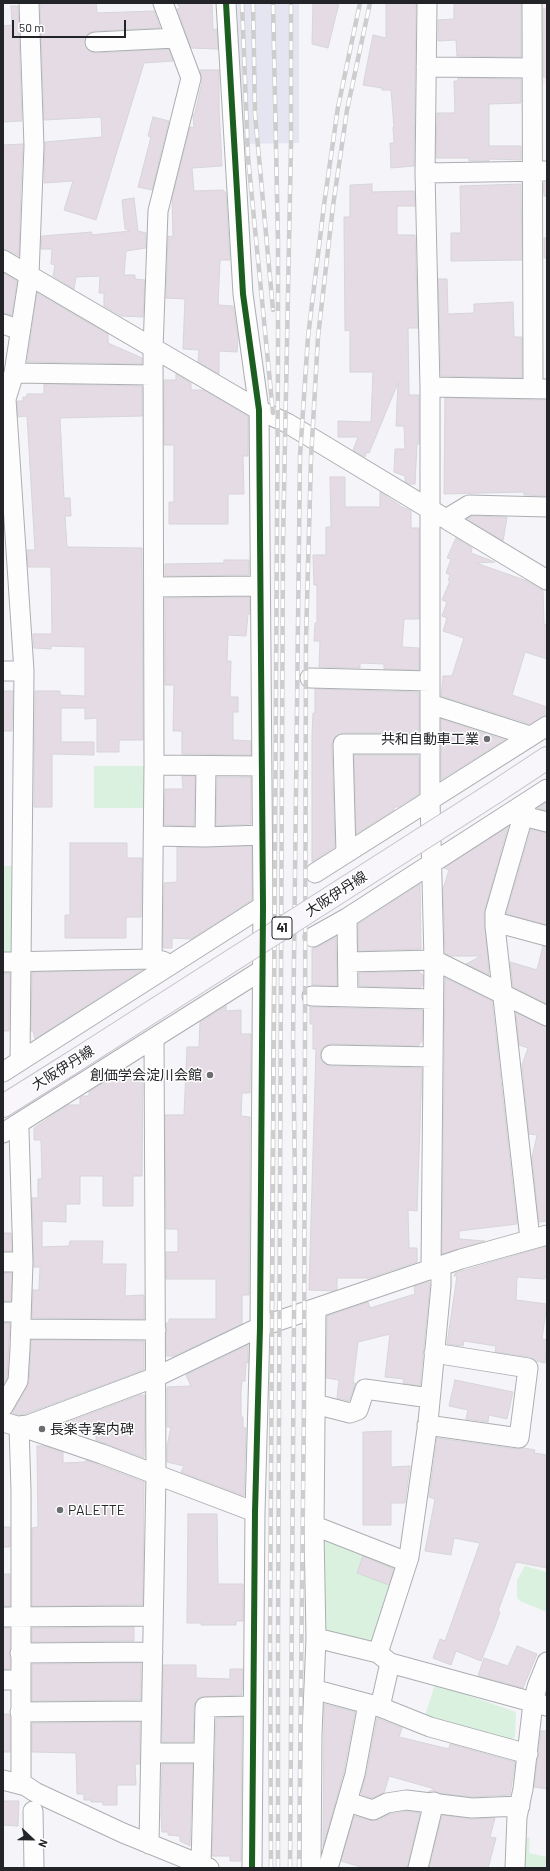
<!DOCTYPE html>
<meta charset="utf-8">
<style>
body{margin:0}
#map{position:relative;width:550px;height:1871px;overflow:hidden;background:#f4f4f9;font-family:Barlow,sans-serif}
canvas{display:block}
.frame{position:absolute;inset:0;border:4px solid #232427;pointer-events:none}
.north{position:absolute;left:12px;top:1819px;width:40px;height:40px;-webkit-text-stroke:3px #fff;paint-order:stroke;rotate:112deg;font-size:11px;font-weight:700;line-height:16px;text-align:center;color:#232427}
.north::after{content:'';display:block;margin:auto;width:14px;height:18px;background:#232427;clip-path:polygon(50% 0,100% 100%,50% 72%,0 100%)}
.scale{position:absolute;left:12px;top:20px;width:114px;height:18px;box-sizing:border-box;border:2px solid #232427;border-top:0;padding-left:5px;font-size:12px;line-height:14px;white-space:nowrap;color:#232427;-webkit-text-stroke:3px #fff;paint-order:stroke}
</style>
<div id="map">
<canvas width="550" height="1871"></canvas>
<div class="frame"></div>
<div class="north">N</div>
<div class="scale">50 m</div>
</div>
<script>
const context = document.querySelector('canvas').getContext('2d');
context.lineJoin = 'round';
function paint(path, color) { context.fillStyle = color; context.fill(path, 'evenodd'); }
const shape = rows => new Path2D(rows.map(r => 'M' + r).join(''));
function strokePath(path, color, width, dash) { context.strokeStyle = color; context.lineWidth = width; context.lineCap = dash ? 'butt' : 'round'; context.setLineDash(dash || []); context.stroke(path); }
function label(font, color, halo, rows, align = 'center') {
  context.font = font + ' Barlow,"Noto Sans JP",sans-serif'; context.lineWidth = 3; context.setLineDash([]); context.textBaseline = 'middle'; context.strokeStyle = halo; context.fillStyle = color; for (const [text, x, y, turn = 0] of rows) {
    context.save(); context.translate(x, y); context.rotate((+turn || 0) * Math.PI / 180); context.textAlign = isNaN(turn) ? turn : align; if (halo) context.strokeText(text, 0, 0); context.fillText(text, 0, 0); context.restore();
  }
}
const commercial = shape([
 [536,3,547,3,547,84,538,84]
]);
const built = shape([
 [237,3,299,3,299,143,242,144]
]);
const green = shape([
 [94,766,147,766,147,808,94,808],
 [3,866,14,866,14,948,9,956,3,956],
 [326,1541,401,1567,375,1643,368,1646,324,1630,319,1545],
 [525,1566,547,1572,547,1612,520,1601,517,1598,517,1580],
 [435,1684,516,1712,515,1737,509,1740,425,1716],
 [519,1836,530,1838,529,1853,547,1857,547,1868,519,1868]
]);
const building = shape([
 [40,3,96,3,97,13,154,11,160,28,94,31,89,33,85,37,86,48,90,52,96,53,169,49,173,61,144,63,96,220,64,210,73,181,44,183,45,142,102,137,101,117,44,120,40,3],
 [177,3,212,3,213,30,217,29,218,49,191,48,177,9,180,8,177,3],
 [313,3,339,3,328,48,312,44,313,3],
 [386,3,416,3,414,166,391,168,390,143,394,143,393,127,394,127,391,90,382,90,382,88,363,85,373,35,386,38,386,3],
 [454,3,521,3,521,57,457,56,456,40,438,41,438,20,454,19,454,3],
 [11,6,18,6,22,121,3,122,3,26,12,25,11,6],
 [543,9,547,9,547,77,543,77,543,9],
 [200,70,219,70,219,108,222,166,192,168,194,191,223,190,226,193,230,260,220,260,218,305,233,306,238,338,237,352,219,351,219,374,198,362,199,350,183,349,185,299,166,298,168,236,173,237,172,199,190,127,194,128,193,115,195,113,202,81,200,70],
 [458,78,521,79,521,103,489,104,489,146,521,146,521,160,489,159,489,161,469,161,469,158,436,158,437,113,455,113,454,81,458,81,458,78],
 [153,117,169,121,152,190,138,187,151,137,148,136,153,117],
 [23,144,21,188,19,256,3,249,3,145,23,144],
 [543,183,547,183,547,196,544,196,543,183],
 [372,184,372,192,414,191,415,206,397,206,397,235,415,235,418,328,408,328,409,395,419,395,419,444,417,444,415,484,408,484,405,482,405,476,394,472,395,449,405,449,404,426,396,426,398,383,369,453,367,452,365,457,353,450,358,437,338,437,338,421,371,422,373,372,350,372,350,330,345,331,344,217,350,217,350,185,372,184],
 [521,184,522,260,451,261,451,233,461,233,460,186,521,184],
 [134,198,138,231,146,233,146,248,126,251,124,275,135,275,135,279,145,280,143,317,121,316,104,306,104,293,99,293,100,276,76,277,74,289,53,276,55,265,51,264,52,249,41,249,42,236,92,232,91,235,130,231,125,229,122,200,134,198],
 [544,238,547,238,547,258,544,258,544,238],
 [3,273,17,281,12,315,3,313,3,273],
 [438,279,447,279,448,314,474,313,474,304,513,302,514,337,522,337,522,378,441,376,438,279],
 [37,293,108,334,108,343,142,358,142,364,27,362,37,293],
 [176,374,191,383,191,390,204,390,248,416,248,456,243,456,244,494,228,494,228,524,169,524,169,502,174,502,174,445,164,445,164,380,176,380,176,374],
 [44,384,142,386,142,416,60,418,64,498,70,498,71,516,65,516,67,547,142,548,143,740,119,740,119,752,97,752,97,718,85,719,85,708,61,708,61,742,94,742,94,755,52,754,52,807,34,807,35,691,60,691,60,695,85,696,85,647,51,646,51,649,34,648,33,634,52,634,51,567,28,567,27,550,35,550,27,416,18,417,17,401,23,401,23,397,27,397,27,394,44,394,44,384],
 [445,398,547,400,547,496,524,495,524,492,444,494,445,398],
 [330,477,345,477,345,507,380,507,380,492,402,507,411,511,411,528,419,528,419,619,404,619,402,647,419,648,419,670,384,669,384,664,360,663,360,668,319,667,320,641,314,641,315,623,317,623,317,585,314,585,313,555,326,555,326,527,331,527,330,477],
 [472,516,507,517,503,541,467,519,472,516],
 [456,538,472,548,471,553,495,562,476,563,527,581,543,590,544,624,547,625,547,659,525,652,512,695,547,707,547,715,530,724,441,696,443,676,452,676,464,638,443,631,447,618,442,616,447,602,442,600,450,581,448,580,450,575,446,573,451,559,447,558,456,538],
 [224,560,249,560,249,575,165,576,165,564,224,563,224,560],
 [250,597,250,614,248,614,246,636,228,635,227,661,231,661,230,697,238,697,238,712,233,712,233,740,251,741,251,755,182,754,182,731,173,731,174,685,165,685,165,598,250,597],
 [315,689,419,692,419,733,343,733,338,734,334,738,332,744,335,847,312,862,312,737,313,713,315,713,315,689],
 [3,691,13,691,12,731,3,731,3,691],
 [441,719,505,740,441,780,441,719],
 [354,755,418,755,419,759,419,794,398,807,394,807,394,810,356,834,354,755],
 [182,776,195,776,194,826,164,825,165,789,183,789,182,776],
 [217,777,251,777,251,824,216,826,217,777],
 [547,802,547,811,537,808,547,802],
 [508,827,484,913,489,975,466,964,481,956,450,956,445,953,443,889,449,870,444,868,508,827],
 [531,829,547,833,547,925,506,914,531,829],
 [70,843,127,843,127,858,142,858,141,917,126,917,126,938,65,938,65,915,70,915,70,843],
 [252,846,252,900,191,939,172,938,172,948,163,948,164,883,177,882,177,847,252,846],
 [420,884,421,949,358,951,358,924,420,884],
 [336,937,337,986,312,985,312,948,318,947,336,937],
 [543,946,547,947,547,1004,513,987,510,962,537,970,543,946],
 [142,970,35,1039,33,1031,31,1031,32,972,142,970],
 [418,971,423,975,423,985,420,988,359,986,359,973,418,971],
 [3,973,10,973,9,1031,3,1031,3,973],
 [445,978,492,1001,517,1224,459,1231,459,1239,485,1241,442,1254,445,978],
 [226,1006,226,1011,241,1010,241,1034,251,1034,250,1093,242,1093,241,1116,250,1117,249,1295,242,1295,242,1324,174,1356,166,1356,166,1323,169,1323,169,1319,216,1319,216,1279,166,1279,166,1252,178,1252,178,1229,166,1229,165,1115,184,1115,187,1047,199,1047,200,1022,226,1006],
 [310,1007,423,1010,422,1041,418,1046,331,1044,325,1046,321,1050,321,1060,325,1064,330,1066,422,1068,417,1211,408,1210,409,1248,417,1248,417,1262,369,1278,337,1278,337,1289,334,1291,309,1290,316,1049,313,1049,313,1024,310,1024,310,1007],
 [516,1013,547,1027,547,1221,539,1222,532,1158,537,1135,529,1134,522,1065,528,1048,519,1045,516,1013],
 [122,1071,143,1072,142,1176,133,1176,133,1206,103,1206,103,1176,80,1176,80,1204,66,1204,66,1222,42,1221,42,1247,69,1246,70,1241,103,1241,102,1264,126,1264,125,1296,144,1295,144,1319,32,1318,33,1290,39,1290,40,1267,34,1267,32,1198,38,1198,38,1179,42,1179,41,1140,34,1140,34,1128,68,1105,80,1105,80,1098,83,1096,89,1096,89,1092,122,1071],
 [3,1233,11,1233,12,1251,3,1251,3,1233],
 [547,1246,547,1276,545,1276,545,1279,517,1277,516,1300,547,1304,542,1339,547,1340,545,1363,536,1361,530,1357,495,1352,496,1346,464,1341,463,1346,447,1344,457,1276,454,1276,455,1273,547,1246],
 [3,1273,12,1273,11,1301,3,1301,3,1273],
 [429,1282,430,1285,420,1386,403,1383,404,1379,385,1377,390,1334,358,1342,353,1383,356,1383,349,1401,337,1398,339,1380,326,1378,327,1316,368,1302,370,1308,415,1294,414,1286,429,1282],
 [3,1323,10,1323,7,1378,3,1385,3,1323],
 [31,1340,144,1341,144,1370,25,1414,18,1415,12,1413,29,1382,31,1340],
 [248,1345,248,1363,246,1362,245,1381,242,1381,241,1392,241,1417,243,1417,243,1428,246,1428,244,1496,181,1472,184,1466,167,1462,167,1446,171,1427,167,1427,167,1387,191,1386,186,1375,248,1345],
 [455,1380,513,1392,507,1419,489,1415,488,1422,466,1419,468,1410,449,1406,455,1380],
 [140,1395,145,1395,144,1458,96,1440,96,1422,69,1431,55,1427,140,1395],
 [391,1431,391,1467,410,1466,405,1503,391,1503,391,1525,363,1525,363,1432,391,1431],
 [437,1438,517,1449,524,1448,535,1450,534,1453,547,1455,547,1568,516,1562,498,1611,500,1612,495,1626,481,1661,456,1651,451,1665,433,1658,440,1639,445,1641,480,1543,454,1538,451,1555,425,1551,435,1499,429,1497,437,1438],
 [37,1446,44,1446,63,1452,63,1463,86,1462,86,1460,144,1482,143,1605,32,1606,32,1528,38,1527,37,1446],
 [188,1514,217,1514,218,1584,243,1584,243,1621,236,1621,236,1625,201,1625,201,1623,187,1623,188,1514],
 [3,1527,10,1527,10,1547,3,1547,3,1527],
 [363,1556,394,1569,389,1585,357,1573,363,1556],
 [3,1574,10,1574,10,1606,3,1606,3,1574],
 [134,1627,134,1641,32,1642,32,1628,134,1627],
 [3,1628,10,1628,10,1669,3,1669,3,1628],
 [517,1646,537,1654,523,1688,478,1676,484,1658,508,1666,517,1646],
 [141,1663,141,1700,32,1701,32,1664,141,1663],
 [163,1665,196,1665,196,1678,230,1679,230,1669,243,1669,242,1695,200,1697,196,1701,194,1707,193,1742,162,1742,163,1665],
 [324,1704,355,1712,344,1771,323,1847,324,1704],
 [3,1714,9,1714,10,1716,10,1752,3,1752,3,1714],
 [242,1717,241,1861,230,1861,230,1856,212,1856,216,1718,242,1717],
 [377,1718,402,1728,399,1737,449,1749,450,1744,515,1762,510,1795,472,1797,428,1792,435,1789,389,1776,384,1793,372,1798,361,1794,366,1776,377,1718],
 [140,1722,140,1764,135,1764,136,1785,117,1785,117,1805,103,1805,103,1802,91,1802,91,1800,84,1800,84,1794,77,1794,76,1753,32,1752,32,1723,140,1722],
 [541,1731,547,1731,547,1789,534,1787,541,1731],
 [162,1764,193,1764,190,1846,180,1841,180,1836,168,1835,168,1832,162,1832,161,1816,162,1764],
 [3,1801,19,1801,18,1826,3,1825,3,1801],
 [406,1811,420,1813,407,1868,364,1868,341,1861,354,1816,370,1820,377,1820,390,1814,406,1811],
 [442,1815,471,1819,495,1818,490,1837,496,1838,488,1868,429,1868,442,1815]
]);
const minor = shape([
 [226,3,243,294,259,410,263,906,260,1327,255,1512,252,1868],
 [427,3,425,173,430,387,430,800,434,960,431,1270],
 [532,3,533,388],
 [95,42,176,38],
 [426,67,532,68],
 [425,173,547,171],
 [3,260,259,410,287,423,547,580],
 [3,324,20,330],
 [14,373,153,375],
 [430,387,547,389],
 [446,519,469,505,547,507],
 [154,587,260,586],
 [3,671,24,671],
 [310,678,430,681],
 [430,704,530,736],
 [154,765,262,766],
 [527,802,495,913,495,926,530,1239],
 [523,816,547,822],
 [154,836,205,837,262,835],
 [205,837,206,766],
 [346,853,343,744,430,744],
 [315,873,547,726],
 [347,918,348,997],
 [495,922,547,936],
 [313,937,347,918,547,789],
 [152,959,154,765,153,349,158,211,191,78,163,3],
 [3,962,152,959,163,961],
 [348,962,434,960,547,1016],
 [312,996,433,999],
 [331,1055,433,1057],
 [20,1061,24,671,6,399,14,373,29,275,34,146,29,3],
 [3,1072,263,906],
 [3,1133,262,970],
 [3,1262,23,1262],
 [3,1312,21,1312],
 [21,1329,156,1330],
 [315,1404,350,1413,358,1410,365,1389,430,1398],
 [3,1407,18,1381,20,1349,23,1262,19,1130,17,1124],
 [3,1422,31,1430,102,1454,255,1512],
 [427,1425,519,1438,528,1368,434,1353],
 [19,1426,28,1425,156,1377,260,1327,461,1259,547,1235],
 [19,1426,21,1491,21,1784],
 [315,1526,407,1562],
 [3,1617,153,1616],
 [316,1638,378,1653],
 [20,1653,153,1652],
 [390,1663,547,1706],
 [3,1680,20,1680],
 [314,1691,320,1691,380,1707,430,1727,528,1754],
 [380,1707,390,1663,378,1653,409,1557,428,1422,441,1286,441,1266],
 [20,1712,151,1711],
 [151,1753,204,1753],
 [3,1780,26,1786,35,1792,123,1833,209,1868],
 [348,1802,373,1810,387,1803,406,1800,472,1808,520,1806],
 [33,1811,34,1868],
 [149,1844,156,1475,154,1038],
 [201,1865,205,1707,253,1706],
 [311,1868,312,1734,316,1638,314,1531,316,1309],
 [328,1868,355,1774,368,1704],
 [418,1868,434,1802],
 [515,1868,517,1817,523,1789,533,1703,537,1687,547,1662]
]);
const major = shape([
 [494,793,547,758],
 [3,1106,70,1064]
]);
const rail = shape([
 [242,3,248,157,273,413],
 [253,3,255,114,273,310],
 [271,1868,270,1636,278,367,278,241,273,3],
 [278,1868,278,1636,283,542,291,144,291,3],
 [290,1868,295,1178,293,1042,300,456,308,337,324,205,338,107,360,3],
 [299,1868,304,1406,306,638,311,459,318,337,333,206,347,110,370,3]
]);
const majorBridge = shape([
 [70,1064,494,793]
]);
const cycleway = shape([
 [226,3,243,294,259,410,263,906,260,1327,255,1512,252,1868]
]);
const markers = [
 [487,739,4,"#6c6d70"],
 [210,1075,4,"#6c6d70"],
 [42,1429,4,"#6c6d70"],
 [60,1510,4,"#6c6d70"]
];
const shields = [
 [282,928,20]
];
const shieldNames = [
 ["41",282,928]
];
const poiNames = [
 ["共和自動車工業",479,739],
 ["創価学会淀川会館",202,1075],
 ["長楽寺案内碑",50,1429,"left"],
 ["PALETTE",68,1510,"left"]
];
const streetNames = [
 ["大阪伊丹線",336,894,-33],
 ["大阪伊丹線",63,1068,-32]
];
paint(commercial, '#f9eaed');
paint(built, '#e4e5f0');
paint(green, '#daf1df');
paint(building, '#e4dbe4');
strokePath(building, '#d6d5d8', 1);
strokePath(minor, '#adaeb2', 21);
strokePath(major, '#c7c2cb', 24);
strokePath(minor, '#fdfdfe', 19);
strokePath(major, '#f8f6fa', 22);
strokePath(rail, '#cdcdce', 4.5);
strokePath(rail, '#fff', 3, [9]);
strokePath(majorBridge, '#c7c2cb', 24, []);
strokePath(majorBridge, '#f8f6fa', 22);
strokePath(cycleway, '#1b5e20', 6);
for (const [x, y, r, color] of markers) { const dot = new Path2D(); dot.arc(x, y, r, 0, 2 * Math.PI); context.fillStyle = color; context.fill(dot); strokePath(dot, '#fff', 1.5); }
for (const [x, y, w] of shields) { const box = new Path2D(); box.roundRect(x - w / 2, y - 11, w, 22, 3); context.fillStyle = '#fff'; context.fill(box); strokePath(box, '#232427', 1); }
label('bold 13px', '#232427', null, shieldNames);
label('14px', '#232427', '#fff', poiNames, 'right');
label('14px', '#232427', '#fff', streetNames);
</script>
